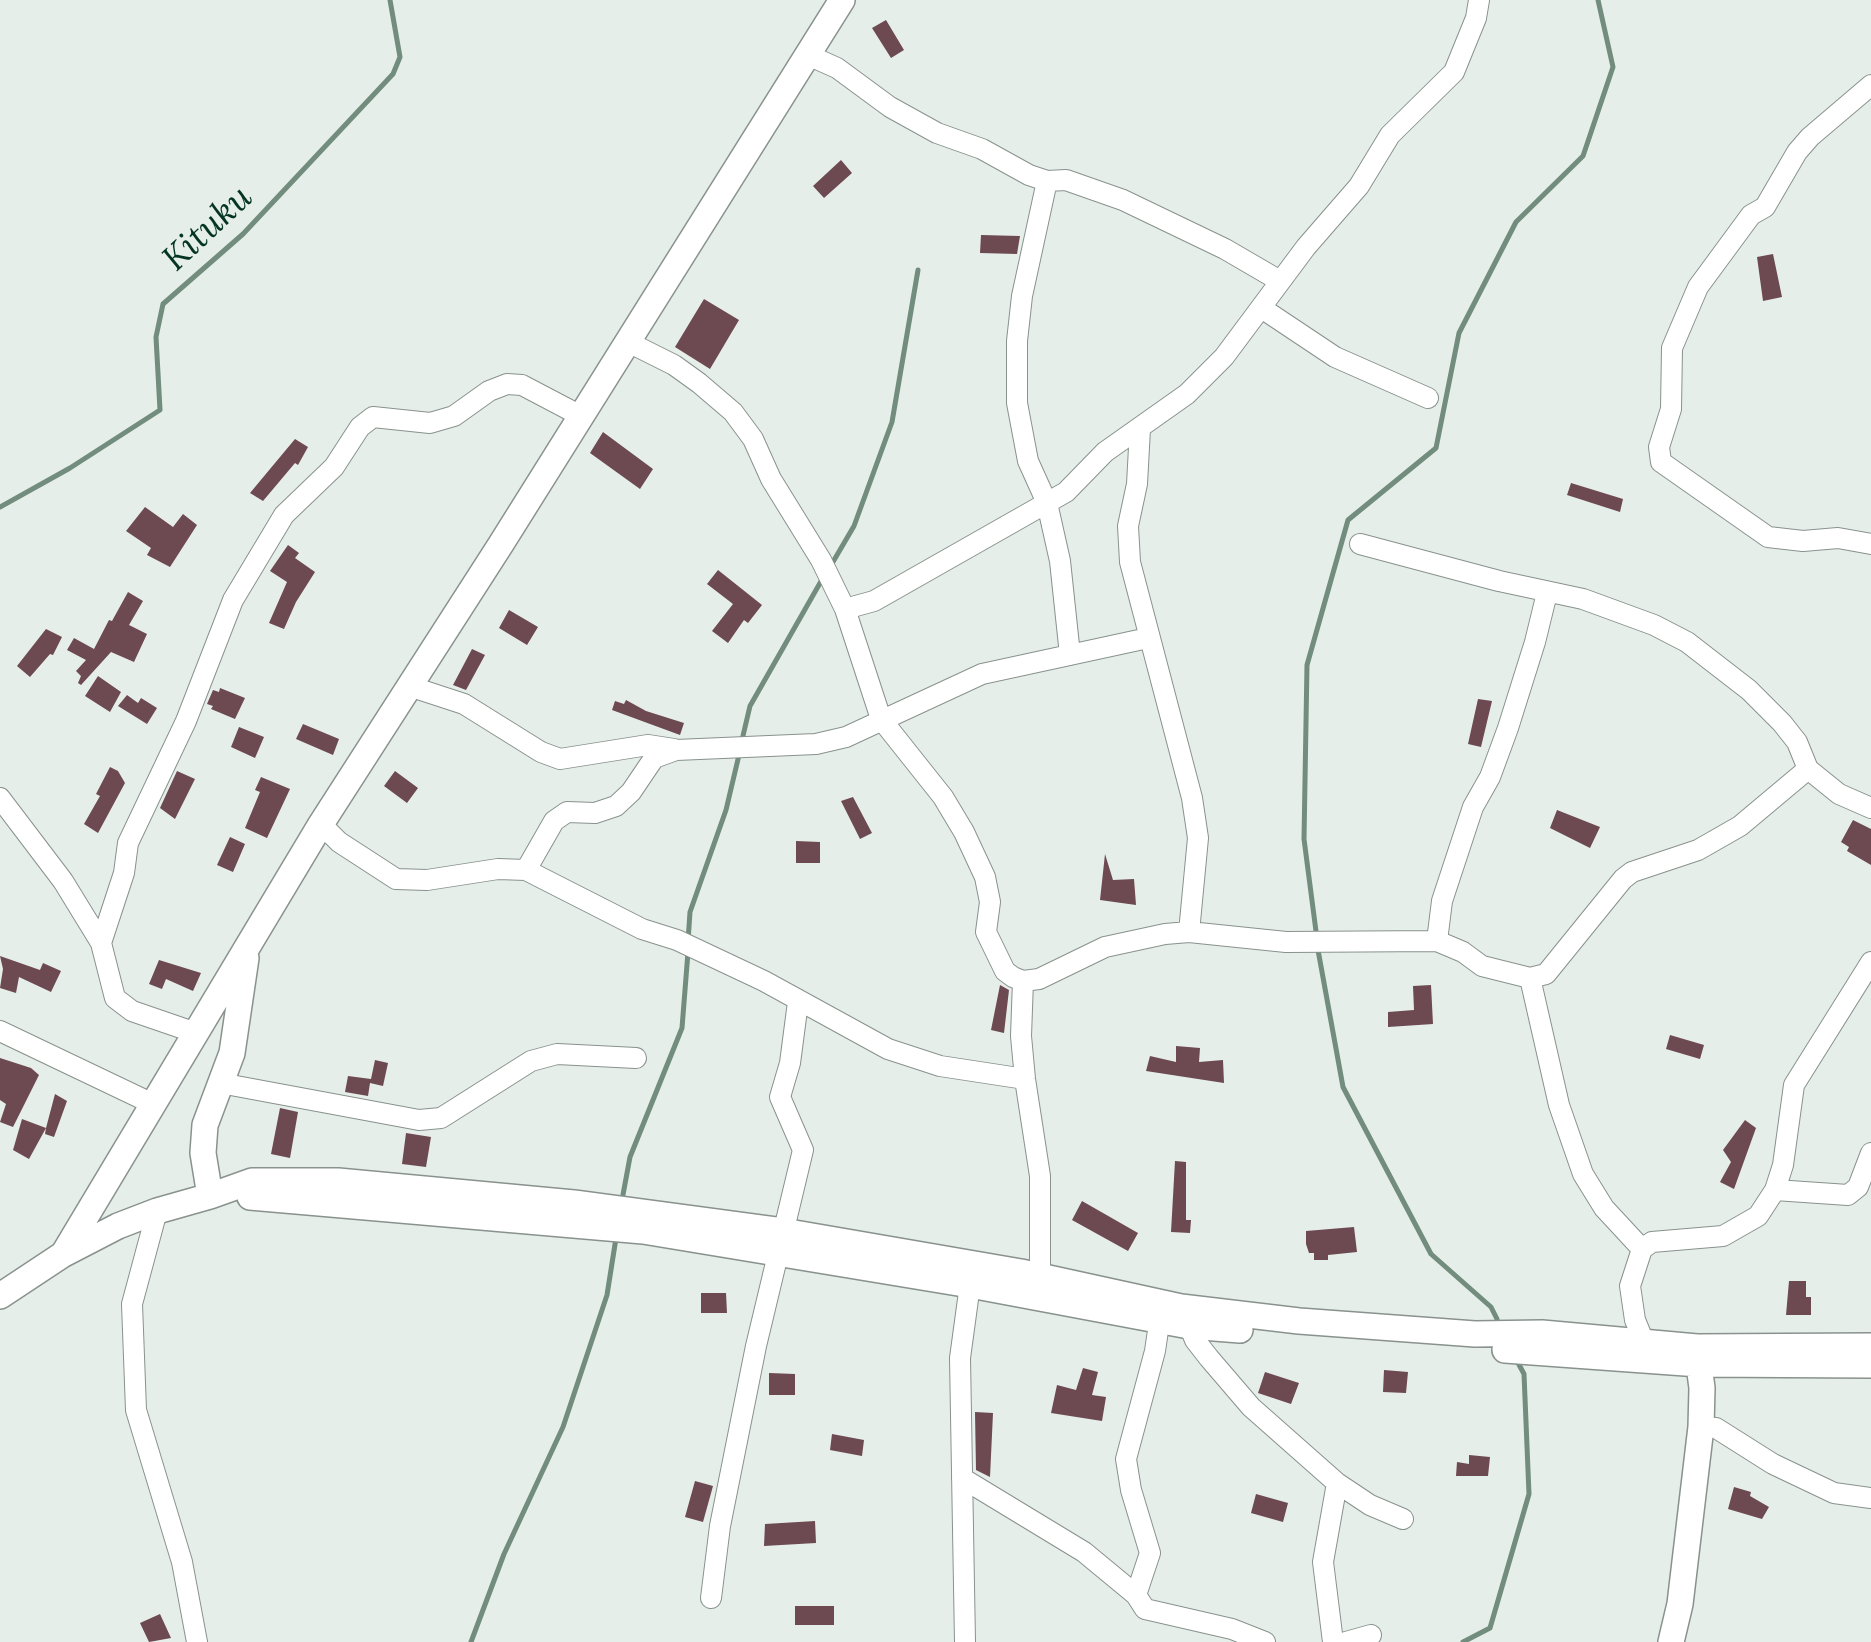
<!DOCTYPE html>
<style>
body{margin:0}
canvas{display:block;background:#e5eee9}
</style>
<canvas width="1871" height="1642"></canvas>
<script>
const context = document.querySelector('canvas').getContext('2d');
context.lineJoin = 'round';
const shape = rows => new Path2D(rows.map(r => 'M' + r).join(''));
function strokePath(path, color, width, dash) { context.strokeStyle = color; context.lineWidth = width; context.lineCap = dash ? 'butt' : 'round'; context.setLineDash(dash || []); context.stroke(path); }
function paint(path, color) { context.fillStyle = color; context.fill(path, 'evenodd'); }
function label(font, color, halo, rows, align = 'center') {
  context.font = font + ' Lora,serif'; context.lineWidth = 10; context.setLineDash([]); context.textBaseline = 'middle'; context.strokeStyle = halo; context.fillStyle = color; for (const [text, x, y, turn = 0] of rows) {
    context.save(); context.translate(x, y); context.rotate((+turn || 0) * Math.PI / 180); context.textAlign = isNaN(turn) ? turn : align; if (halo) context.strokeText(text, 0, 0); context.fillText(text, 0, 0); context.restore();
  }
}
const stream = shape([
 [0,507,70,468,160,410,156,337,163,304,243,234,393,74,400,57,390,0],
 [830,567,854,526,892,422,918,270],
 [742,740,750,706,824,576],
 [1317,939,1304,839,1307,665,1348,520,1436,448,1459,333,1516,222,1583,156,1613,67,1598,0],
 [688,941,690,912,726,810,739,755],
 [1318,950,1343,1087,1431,1254,1491,1307,1497,1319],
 [622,1200,630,1157,682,1028,688,952],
 [471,1642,504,1554,563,1427,607,1295,616,1238],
 [1463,1642,1490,1628,1529,1494,1524,1374,1516,1359]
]);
const building = shape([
 [886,20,904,50,891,58,872,28],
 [841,160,852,173,824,198,813,186],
 [981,235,1020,236,1017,254,980,253],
 [1773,254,1782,297,1763,301,1757,257],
 [704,299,739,320,710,369,675,347],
 [603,432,653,469,640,489,590,453],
 [295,439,308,447,298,465,295,463,263,501,250,493],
 [1571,483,1623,499,1620,512,1567,495],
 [145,507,173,527,183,514,197,525,170,567,147,555,151,548,126,531],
 [288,545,299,553,295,558,315,572,296,602,284,629,269,623,287,582,270,571],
 [718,570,762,605,748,623,744,620,728,643,712,631,733,604,707,584],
 [128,592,143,601,129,625,147,634,134,662,111,652,81,685,78,683,81,676,76,671,86,660,67,650,74,638,94,649,109,620,112,621],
 [509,610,538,627,527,645,499,628],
 [46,629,62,637,53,655,50,654,30,677,17,666],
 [472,649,485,655,466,690,453,685],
 [98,676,121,692,110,712,85,696],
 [220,688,245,698,235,719,211,709,213,706,207,704,213,690,219,692],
 [127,695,138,703,141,698,157,708,147,724,118,706],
 [1478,699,1492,701,1481,747,1468,744],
 [626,700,646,711,684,723,680,735,612,710,615,701,624,704],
 [303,724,339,739,333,755,296,739],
 [239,727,264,737,255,758,231,747],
 [110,767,118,771,125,783,98,833,84,824,100,796,96,794],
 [177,771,195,779,175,819,160,808],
 [395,771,418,788,407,803,384,786],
 [261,777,290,789,267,838,245,828,260,792,255,790],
 [853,797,872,833,860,839,841,801],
 [1557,810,1600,827,1590,848,1550,828],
 [1853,820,1871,829,1871,865,1847,851,1849,847,1841,842],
 [230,837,245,844,233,872,217,865],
 [796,841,820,842,820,863,796,863],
 [1105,854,1113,880,1134,879,1136,905,1100,900],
 [0,956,40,970,43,963,61,971,51,992,19,977,16,993,0,988,3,969],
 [159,960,201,973,193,991,166,979,162,989,149,984],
 [1000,985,1009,990,1004,1033,991,1030],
 [1431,985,1433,1024,1388,1027,1388,1012,1414,1010,1413,986],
 [1670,1035,1704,1045,1700,1059,1666,1049],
 [1176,1046,1200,1048,1199,1062,1223,1060,1224,1083,1146,1071,1150,1056,1176,1062],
 [0,1058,31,1068,39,1075,13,1127,0,1122,6,1104,0,1100],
 [375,1060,388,1063,383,1086,370,1083,368,1096,345,1092,348,1076,371,1079],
 [55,1094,67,1101,54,1137,45,1134,46,1128,29,1159,13,1150,22,1119,46,1128],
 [280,1108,298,1112,290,1158,271,1154],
 [1745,1120,1756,1128,1734,1189,1720,1182,1731,1162,1723,1150],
 [406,1133,431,1137,426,1167,402,1164],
 [1175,1161,1186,1162,1186,1220,1191,1220,1190,1233,1171,1232],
 [1082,1201,1138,1233,1128,1251,1072,1220],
 [1354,1227,1357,1252,1328,1255,1328,1260,1314,1260,1314,1253,1309,1253,1306,1244,1306,1231],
 [1789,1281,1806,1281,1806,1297,1811,1297,1811,1315,1786,1315],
 [701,1293,726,1293,727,1313,701,1313],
 [1083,1368,1098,1372,1092,1395,1106,1397,1102,1421,1051,1413,1057,1385,1076,1390],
 [1384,1370,1408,1372,1406,1393,1383,1392],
 [1265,1372,1299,1383,1291,1404,1258,1393],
 [769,1373,795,1374,795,1395,769,1395],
 [975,1412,993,1413,990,1477,976,1470],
 [832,1434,864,1440,862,1456,830,1450],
 [1469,1455,1490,1457,1488,1476,1456,1476,1457,1462,1469,1464],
 [695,1481,713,1486,703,1522,685,1517],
 [1734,1487,1751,1492,1750,1496,1769,1507,1762,1519,1728,1509],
 [1256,1494,1288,1503,1283,1522,1251,1513],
 [815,1521,816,1543,764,1546,765,1524],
 [795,1606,834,1606,834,1625,795,1625],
 [160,1614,171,1638,149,1642,140,1623]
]);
const minor = shape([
 [808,55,837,68,890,107,937,133,982,149,1029,175,1047,181,1066,180,1123,200,1225,249,1280,281],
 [1871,85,1810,137,1797,152,1765,207,1751,215,1698,287,1672,348,1671,409,1659,447,1661,462,1768,537,1803,541,1838,538,1871,544],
 [1047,181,1022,296,1017,341,1017,403,1028,461,1047,503,1060,561,1070,655],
 [1263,309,1335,357,1428,398],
 [628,342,674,365,699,383,733,412,753,439,771,479,821,560,845,609,881,719,943,797,964,832,985,877,990,902,986,932,1005,971,1013,977,1023,981,1039,979,1105,947,1165,934,1189,932,1286,942,1437,941,1463,952,1482,966,1530,978,1546,974,1623,879,1632,872,1698,850,1740,826,1808,769],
 [1140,429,1137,484,1128,526,1130,562,1192,798,1198,838,1189,932],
 [1360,544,1499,581,1583,599,1654,625,1687,642,1749,690,1782,723,1797,742,1808,769,1839,794,1871,808],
 [845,609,874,601,1066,492,1105,452,1187,394,1224,357,1306,247,1359,186,1390,135,1454,72,1476,18,1479,0],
 [409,686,464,704,541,752,560,759,648,745,674,749],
 [0,798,63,881,101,943,115,998,132,1011,196,1033],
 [321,824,339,842,396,879,427,880,498,869,526,870,642,929,677,940,764,981,888,1049,940,1066,1025,1079],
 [526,870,554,821,567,812,595,813,616,806,631,792,654,758,676,750,816,744,846,737,982,674,1148,638],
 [1437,941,1442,901,1473,807,1490,777,1508,728,1535,642,1547,593],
 [101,943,124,873,128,843,186,721,233,600,284,515,334,467,360,427,373,417,430,423,454,416,489,391,507,384,522,385,581,416],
 [1530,978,1559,1105,1583,1174,1604,1208,1642,1249],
 [1023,981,1021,1036,1025,1079,1040,1176,1040,1277],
 [0,1031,153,1104],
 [220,1083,419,1120,441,1118,531,1061,557,1054,636,1058],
 [1775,1190,1848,1195,1858,1187,1871,1153],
 [157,1211,132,1304,136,1410,182,1562,197,1642],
 [1186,1318,1195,1340,1209,1358,1251,1407,1337,1483,1370,1505,1403,1519],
 [1644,1342,1635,1320,1630,1286,1642,1249,1652,1242,1723,1236,1758,1216,1775,1190,1783,1165,1794,1085,1871,962],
 [1701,1427,1716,1428,1773,1464,1834,1493,1871,1498],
 [962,1478,1084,1552,1136,1595,1145,1609,1232,1629,1265,1642],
 [1136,1595,1150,1553,1131,1490,1126,1459,1155,1351,1161,1310],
 [711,1598,720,1526,756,1346,803,1150,780,1097,790,1063,798,1002],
 [965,1642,960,1358,972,1270],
 [1333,1642,1323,1562,1337,1483],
 [1346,1642,1371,1635]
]);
const tertiary = shape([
 [210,1196,203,1153,205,1125,232,1053,246,958],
 [250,1197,643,1231,970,1285,1189,1326,1240,1330],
 [64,1253,321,824,501,544,842,0],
 [0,1296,62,1255,118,1226,157,1211,210,1196,252,1181,338,1181,574,1203,783,1231,1021,1272,1181,1307,1299,1321,1475,1334,1542,1333,1697,1347,1871,1346],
 [1505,1350,1699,1364,1871,1365],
 [1671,1642,1680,1604,1701,1427,1702,1388,1697,1350]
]);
const waterNames = [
 ["Kituku",208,229,-43]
];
strokePath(stream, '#728c7d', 5);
paint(building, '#6d4952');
strokePath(minor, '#89928d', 22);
strokePath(tertiary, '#89928d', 28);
strokePath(minor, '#fff', 20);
strokePath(tertiary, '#fff', 25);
label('italic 35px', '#033520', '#e5eee9', waterNames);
</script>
